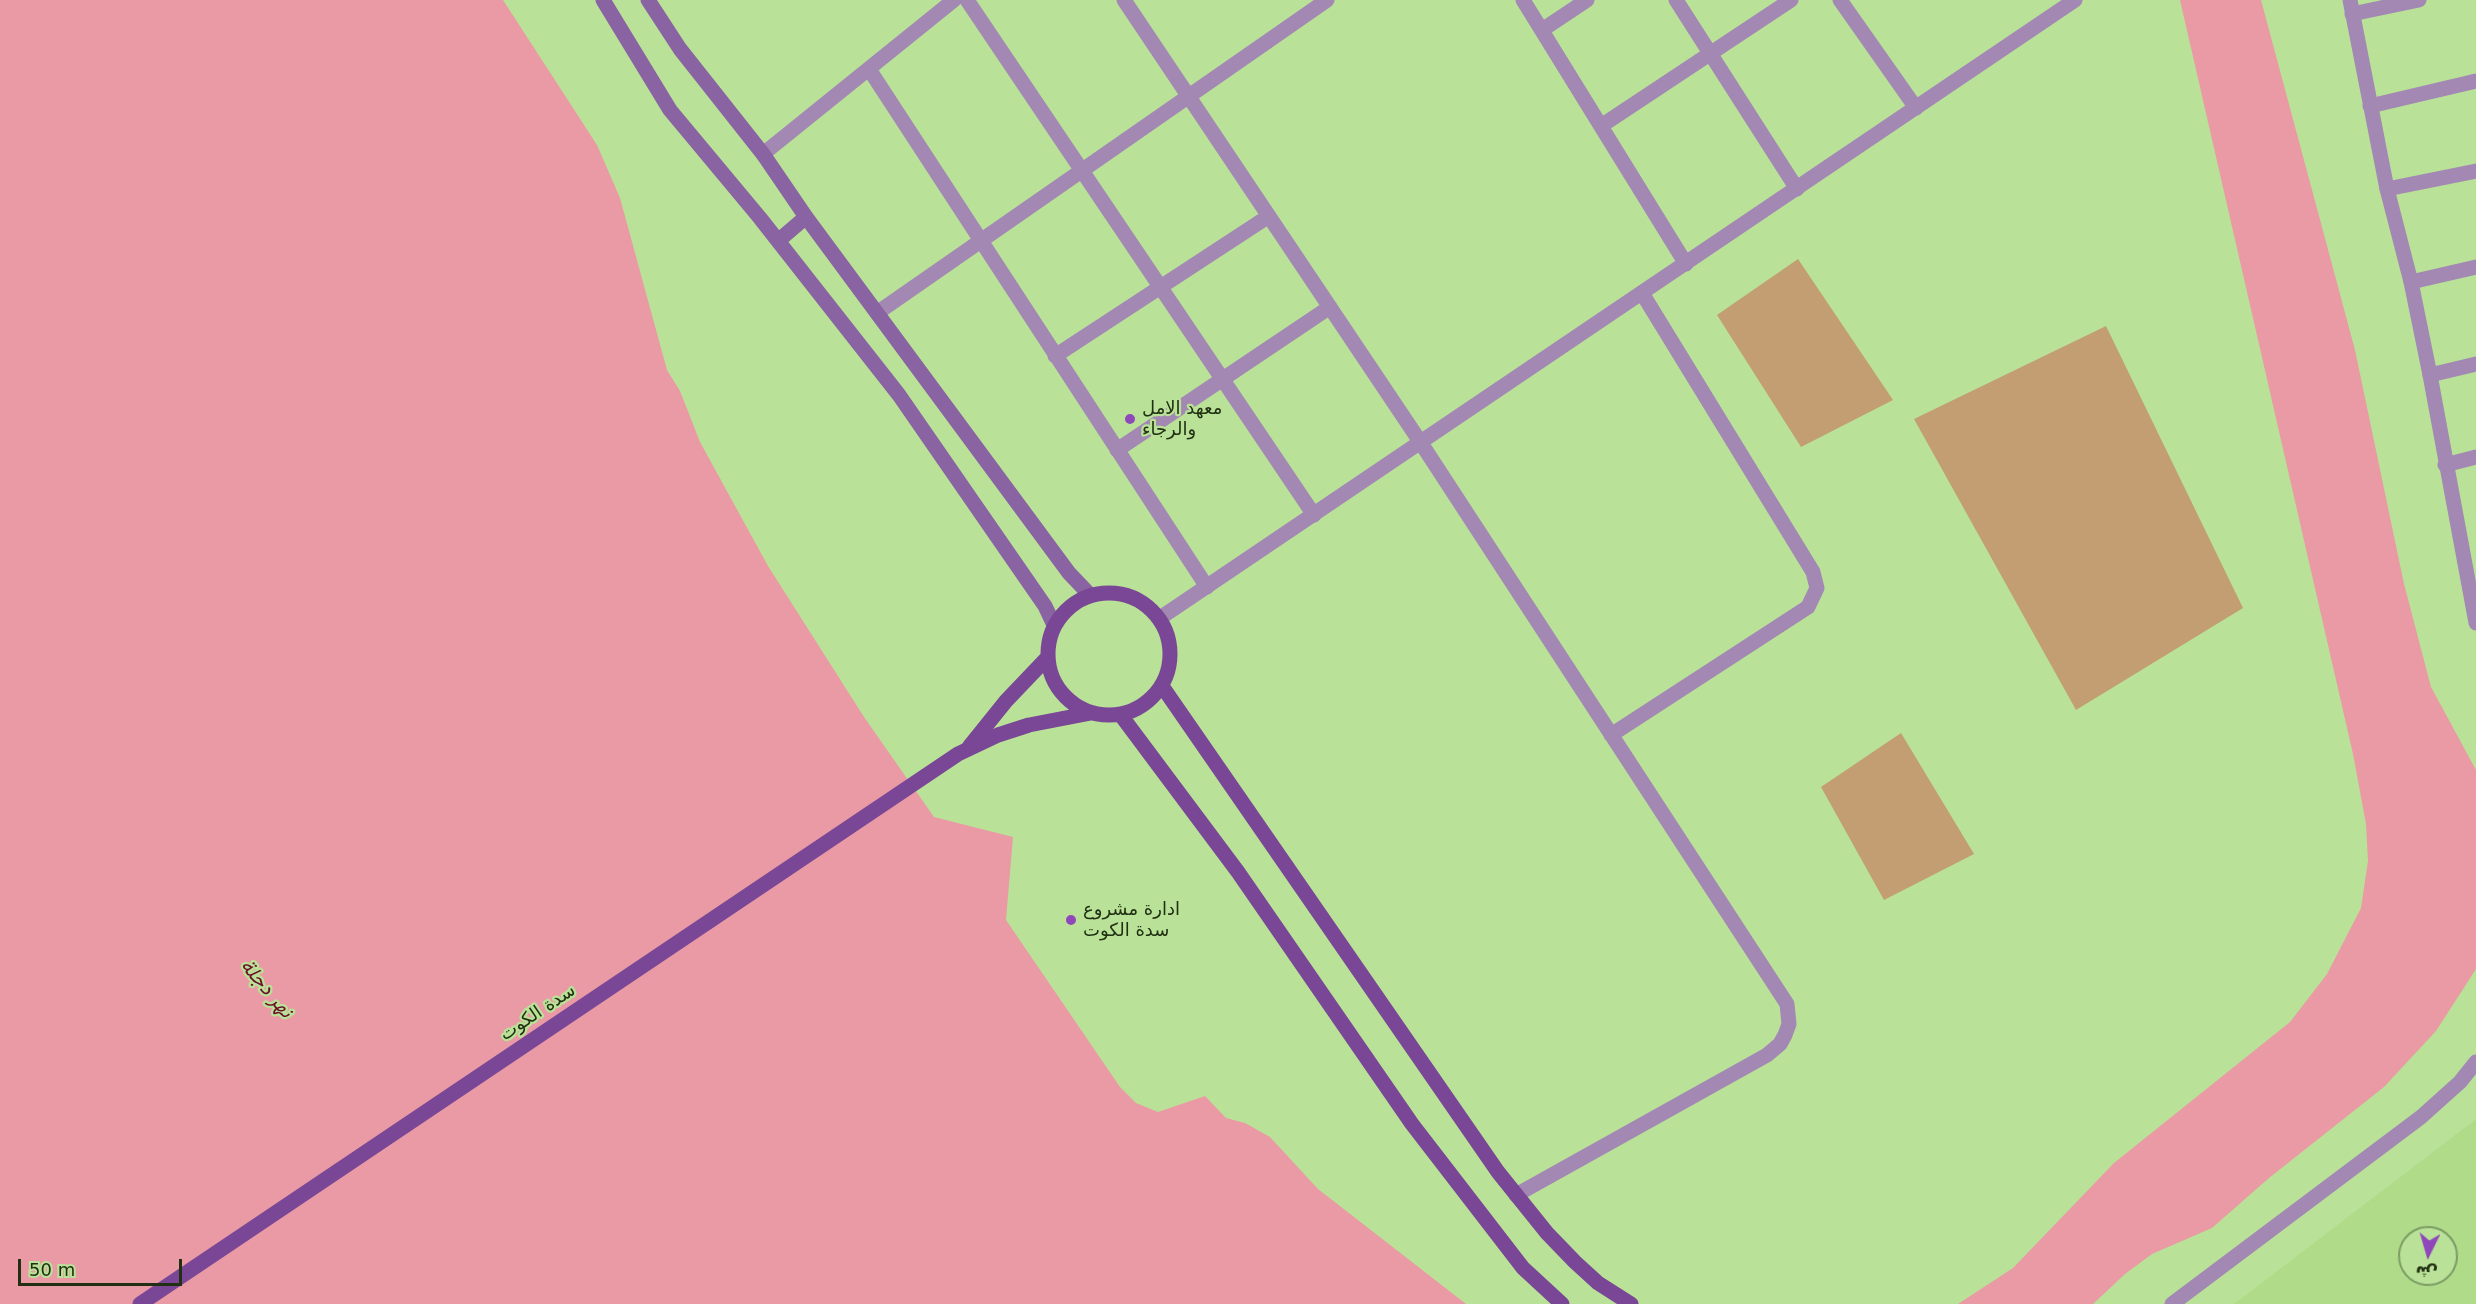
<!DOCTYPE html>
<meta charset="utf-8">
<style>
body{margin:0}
#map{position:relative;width:2476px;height:1304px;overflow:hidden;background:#b9e298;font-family:"DejaVu Sans",Vazirmatn,sans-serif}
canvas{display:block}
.north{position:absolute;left:2398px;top:1226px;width:60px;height:60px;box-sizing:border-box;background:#b9e298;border:2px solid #7c9b63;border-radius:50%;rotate:185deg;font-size:16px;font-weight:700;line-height:24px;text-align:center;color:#213013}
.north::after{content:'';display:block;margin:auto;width:21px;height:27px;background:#9047b9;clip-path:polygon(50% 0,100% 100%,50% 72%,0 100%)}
.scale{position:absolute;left:18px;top:1259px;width:164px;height:27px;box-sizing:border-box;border:3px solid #213013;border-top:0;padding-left:8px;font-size:18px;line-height:21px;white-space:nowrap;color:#213013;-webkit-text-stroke:4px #b9e298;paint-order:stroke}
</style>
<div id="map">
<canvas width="2476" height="1304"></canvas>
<div class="north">ش</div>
<div class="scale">50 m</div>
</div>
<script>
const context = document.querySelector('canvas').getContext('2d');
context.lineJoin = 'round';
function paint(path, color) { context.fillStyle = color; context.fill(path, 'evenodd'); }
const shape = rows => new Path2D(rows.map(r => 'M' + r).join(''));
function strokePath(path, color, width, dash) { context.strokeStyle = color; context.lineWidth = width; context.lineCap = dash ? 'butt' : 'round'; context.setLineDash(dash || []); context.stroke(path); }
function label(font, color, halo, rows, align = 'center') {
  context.font = font + ' "DejaVu Sans",Vazirmatn,sans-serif'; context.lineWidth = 4.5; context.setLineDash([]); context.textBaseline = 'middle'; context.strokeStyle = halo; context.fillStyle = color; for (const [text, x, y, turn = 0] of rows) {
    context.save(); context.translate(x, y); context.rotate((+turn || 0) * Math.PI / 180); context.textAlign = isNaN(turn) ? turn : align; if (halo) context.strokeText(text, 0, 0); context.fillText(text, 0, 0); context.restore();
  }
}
const built = shape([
 [2476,1119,2476,1304,2234,1304],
 [2410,1238,2446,1238,2446,1274,2410,1274]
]);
const green = shape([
 [1798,259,1893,400,1801,447,1717,315],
 [2106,326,2243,608,2076,710,1914,419],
 [1901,733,1974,854,1884,900,1821,787]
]);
const water = shape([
 [0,0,503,0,597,145,620,198,667,370,680,391,700,442,768,566,864,717,934,817,1013,837,1006,920,1120,1087,1136,1103,1158,1112,1205,1096,1226,1118,1245,1123,1270,1137,1318,1189,1466,1304,0,1304],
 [2180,0,2261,0,2355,350,2404,584,2431,687,2476,770,2476,969,2436,1031,2384,1087,2269,1178,2212,1228,2152,1254,2125,1274,2093,1304,1958,1304,2013,1268,2114,1163,2290,1022,2327,974,2361,908,2368,861,2366,824,2353,754]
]);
const minor = shape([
 [967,0,1314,515],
 [1124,0,1421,443,1787,1004,1789,1024,1785,1035,1780,1044,1767,1055,1516,1195],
 [1523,0,1686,264],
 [1676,0,1797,189],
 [1840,0,1916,108],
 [2352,14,2419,0],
 [1542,30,1587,0],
 [869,69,1207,587],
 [2370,106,2476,81],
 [1601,126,1791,0],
 [763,154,954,0],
 [2387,189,2476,171],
 [2411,282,2476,267],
 [877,313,1327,0],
 [1055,356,1269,216],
 [2430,375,2476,364],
 [1117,450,1330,307],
 [2445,465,2476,457],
 [1611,735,1808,607,1817,588,1813,572,1642,293]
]);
const tertiary = shape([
 [2350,0,2387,189,2411,282,2430,375,2476,623],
 [1160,618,2075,0],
 [2172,1304,2421,1117,2460,1082,2476,1062]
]);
const secondary = shape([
 [603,0,670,110,760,218,899,395,1045,606,1054,625],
 [648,0,680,49,763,154,806,217,1069,573,1090,595],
 [778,241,806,217]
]);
const primary = shape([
 '1048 654a61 61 0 1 1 122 0a61 61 0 1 1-122 0Z',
 [1162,686,1498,1172,1547,1233,1575,1262,1598,1283,1631,1304],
 [1120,714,1238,872,1412,1124,1523,1268,1562,1304],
 [969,747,1006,701,1047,658],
 [140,1304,958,754,998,735,1029,725,1091,713]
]);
const markers = [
 [1130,419,6,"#9047b9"],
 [1071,920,6,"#9047b9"]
];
const poiNames = [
 ["معهد الامل",1142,409],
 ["والرجاء",1142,430],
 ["ادارة مشروع",1083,910],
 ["سدة الكوت",1083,931]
];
const streetNames = [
 ["سدة الكوت",538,1013,-34]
];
const waterNames = [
 ["نهر دجلة",266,989,50]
];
paint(built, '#b0dc8a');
paint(green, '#c29e72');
paint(water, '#e99aa4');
strokePath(minor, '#a388b4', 15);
strokePath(tertiary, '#a388b4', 15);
strokePath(secondary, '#8a63a3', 15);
strokePath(primary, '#794796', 15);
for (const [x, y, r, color] of markers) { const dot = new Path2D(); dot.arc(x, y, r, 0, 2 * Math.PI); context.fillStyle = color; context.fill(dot); strokePath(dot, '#b9e298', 2); }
label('18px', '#213013', '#b9e298', poiNames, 'left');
label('18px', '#213013', '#b9e298', streetNames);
label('italic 20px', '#6b0e28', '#b9e298', waterNames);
</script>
